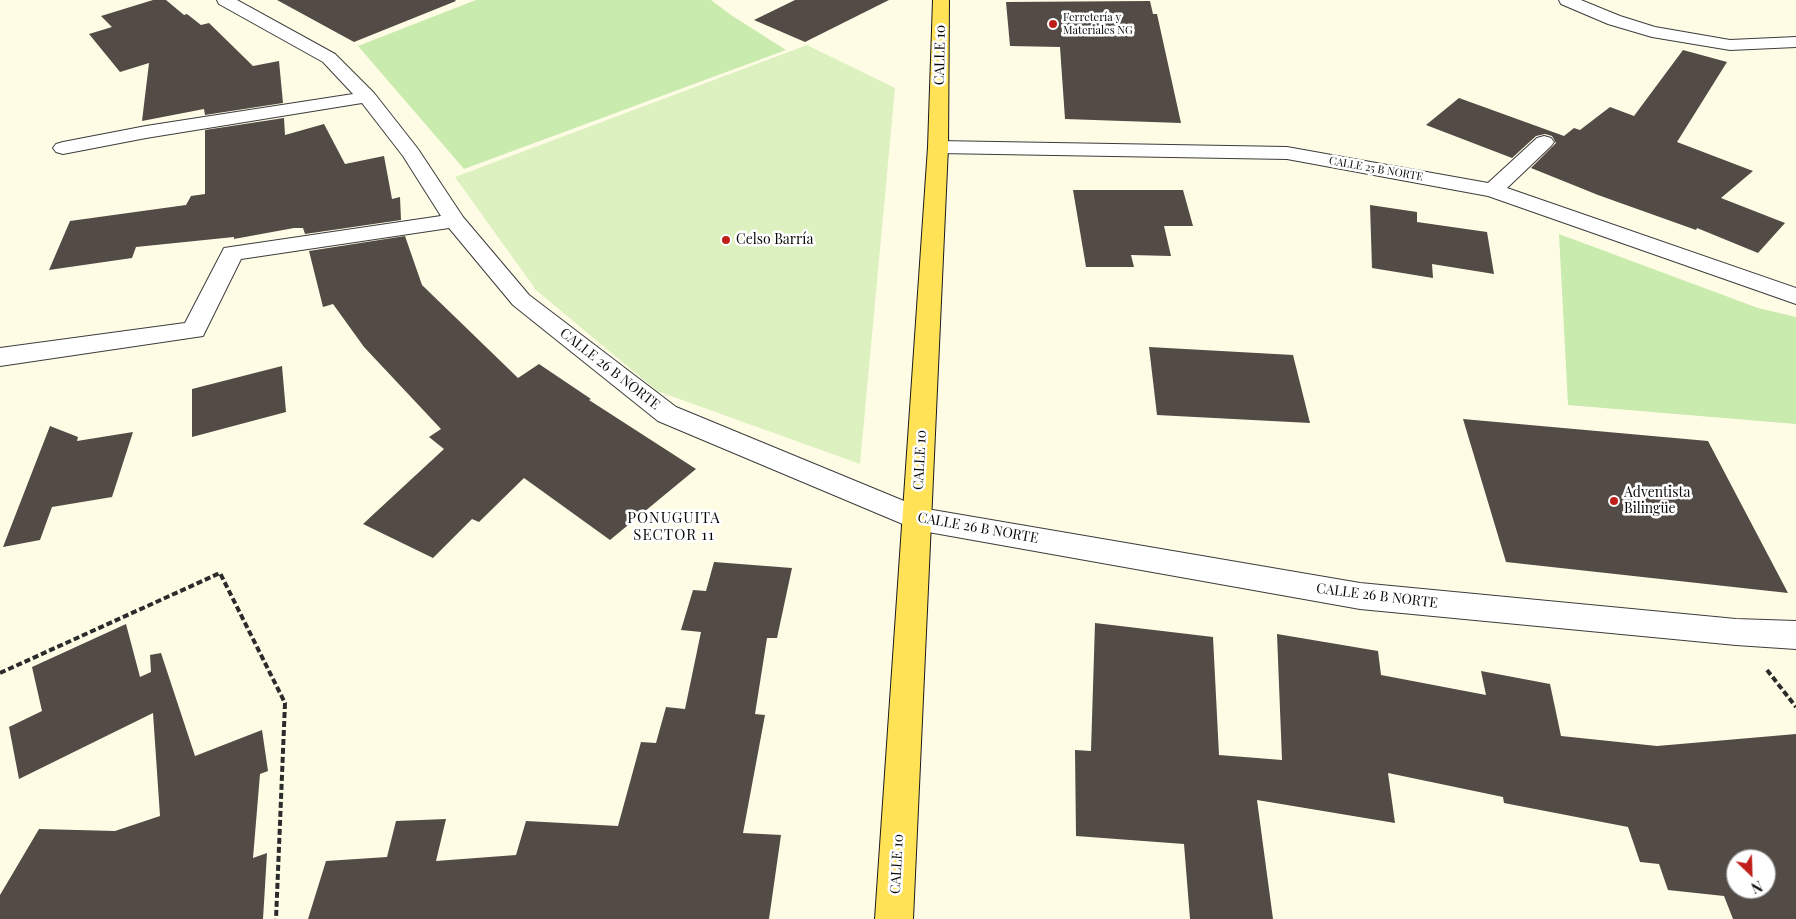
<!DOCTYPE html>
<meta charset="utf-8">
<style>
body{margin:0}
#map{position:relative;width:1796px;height:919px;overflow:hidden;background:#fffce6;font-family:"Playfair Display",serif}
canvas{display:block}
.north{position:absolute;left:1726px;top:849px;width:50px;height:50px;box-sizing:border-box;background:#fff;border:1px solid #9d9d9d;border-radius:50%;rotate:156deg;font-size:14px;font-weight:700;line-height:20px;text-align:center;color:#090909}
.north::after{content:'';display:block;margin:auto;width:18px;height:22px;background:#c01e1a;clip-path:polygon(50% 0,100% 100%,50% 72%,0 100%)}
</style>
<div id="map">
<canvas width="1796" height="919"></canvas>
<div class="north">N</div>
</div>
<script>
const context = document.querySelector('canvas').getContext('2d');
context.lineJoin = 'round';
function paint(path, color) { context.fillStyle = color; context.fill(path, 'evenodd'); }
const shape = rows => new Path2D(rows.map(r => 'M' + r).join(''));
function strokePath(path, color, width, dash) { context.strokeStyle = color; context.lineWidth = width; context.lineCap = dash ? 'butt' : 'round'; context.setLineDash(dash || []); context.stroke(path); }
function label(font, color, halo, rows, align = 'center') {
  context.font = font + ' "Playfair Display",serif'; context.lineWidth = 5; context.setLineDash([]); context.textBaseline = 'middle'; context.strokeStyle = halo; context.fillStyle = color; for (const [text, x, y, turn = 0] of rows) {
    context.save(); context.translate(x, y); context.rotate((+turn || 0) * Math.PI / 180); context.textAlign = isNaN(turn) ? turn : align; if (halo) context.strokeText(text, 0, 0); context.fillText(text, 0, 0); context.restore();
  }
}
const green = shape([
 [476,0,711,0,731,15,786,50,464,169,358,46],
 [1559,234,1758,308,1796,317,1796,424,1568,405]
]);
const pitch = shape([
 [807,45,895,88,860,464,657,391,536,290,455,177]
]);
const building = shape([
 [153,0,166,0,184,15,187,14,201,25,209,23,253,66,279,61,283,103,205,115,204,109,142,121,149,63,120,72,89,34,112,27,101,16],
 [277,0,455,0,456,1,354,42],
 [795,0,889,0,805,42,754,20],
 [1150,1,1153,14,1157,14,1181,123,1065,119,1060,47,1010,46,1006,2],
 [1683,50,1727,62,1677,142,1753,171,1721,198,1785,223,1758,253,1697,228,1696,230,1598,195,1531,168,1556,143,1552,136,1545,134,1536,136,1512,158,1426,125,1459,98,1564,136,1574,128,1580,130,1610,107,1634,116],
 [284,118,285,135,324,124,345,164,384,156,392,199,400,197,401,220,305,234,303,228,294,228,234,239,234,237,136,247,132,258,49,270,70,221,186,205,191,196,205,194,205,130],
 [1073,190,1183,190,1193,226,1164,226,1171,256,1131,255,1134,267,1086,267],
 [1370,205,1417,212,1417,222,1487,232,1494,274,1432,264,1433,278,1372,268],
 [405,236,422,285,518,378,539,364,591,399,589,400,696,469,610,540,524,478,479,522,472,519,433,558,363,524,444,449,429,437,441,429,364,347,333,304,323,307,309,251],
 [1149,347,1293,355,1310,423,1157,415],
 [282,366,286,412,192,437,192,389],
 [1463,419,1708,441,1788,593,1506,562],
 [50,426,78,437,77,441,133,432,112,497,52,507,40,540,3,547],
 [714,562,792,568,777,638,767,638,755,714,765,715,743,833,781,835,769,919,308,919,326,861,387,857,396,821,446,819,436,861,516,855,526,821,618,826,641,742,656,743,666,707,685,709,701,632,681,630,693,590,706,591],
 [1095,623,1213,637,1219,755,1282,760,1277,634,1378,651,1381,675,1486,695,1481,671,1550,684,1561,736,1657,746,1796,734,1796,919,1733,919,1724,896,1668,890,1659,864,1640,862,1628,827,1504,803,1503,797,1388,773,1395,823,1257,800,1273,919,1190,919,1184,844,1076,836,1075,750,1091,751],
 [1736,859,1766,859,1766,889,1736,889],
 [126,624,140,677,151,672,150,655,161,653,195,756,262,730,268,771,260,774,253,858,267,853,263,919,0,919,0,895,39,829,115,831,160,816,153,713,19,779,9,727,42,711,32,667]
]);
const path = shape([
 [1767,670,1796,707],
 [0,673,220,573,285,703,276,919]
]);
const minor = shape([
 [217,0,237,0,335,54,374,93,418,149,463,217,529,295,676,407,921,508,1360,583,1736,619,1796,621,1796,649,1736,645,1360,609,917,530,658,421,513,305,449,228,241,259,203,336,0,366,0,348,185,323,224,248,441,216,403,156,362,103,146,138,63,154,56,152,53,148,56,144,63,142,146,126,353,94,323,62,219,4,217,0],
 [1559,0,1581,0,1620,16,1655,27,1730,40,1796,37,1796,47,1730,50,1652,37,1608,24,1561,4,1559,0],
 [1544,136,1551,138,1554,142,1551,146,1507,188,1796,288,1796,304,1488,196,1287,159,938,153,931,151,928,147,931,143,938,141,1287,147,1488,183,1537,138,1544,136]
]);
const major = shape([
 [933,0,949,0,948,147,913,919,875,919,928,147,933,0]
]);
const markers = [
 [1053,24,5,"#c01e1a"],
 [726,240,5,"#c01e1a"],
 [1614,501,5,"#c01e1a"]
];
const farPoinames = [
 ["Ferretería y",1063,18],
 ["Materiales NG",1063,31]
];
const farStreetnames = [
 ["CALLE 25 B NORTE",1376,169,10]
];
const streetNames = [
 ["CALLE 10",940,55,-89],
 ["CALLE 26 B NORTE",610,369,38],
 ["CALLE 10",920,460,-87],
 ["CALLE 26 B NORTE",978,528,10],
 ["CALLE 26 B NORTE",1377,596,7],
 ["CALLE 10",897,864,-87]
];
const poiNames = [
 ["Celso Barría",736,240],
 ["Adventista",1624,493],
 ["Bilingüe",1624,509]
];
const neighbourhoodNames = [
 ["PONUGUITA",674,518],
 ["SECTOR 11",674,535]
];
paint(green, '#c9ebae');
paint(pitch, '#ddf1c0');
paint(building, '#534b45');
strokePath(minor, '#3c3c3c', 2);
strokePath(major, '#1a1a1a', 2);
strokePath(path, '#2b2b2b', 4, [6, 3]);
paint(minor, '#fff');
paint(major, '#ffe256');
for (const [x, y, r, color] of markers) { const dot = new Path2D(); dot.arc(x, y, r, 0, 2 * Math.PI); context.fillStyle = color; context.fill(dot); strokePath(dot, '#fff', 2); }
label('11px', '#090909', '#fff', farPoinames, 'left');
label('11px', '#090909', '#fff', farStreetnames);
label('14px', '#090909', '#fff', streetNames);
label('14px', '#090909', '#fff', poiNames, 'left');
context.letterSpacing = '1px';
label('15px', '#090909', '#fff', neighbourhoodNames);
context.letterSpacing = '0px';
</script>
